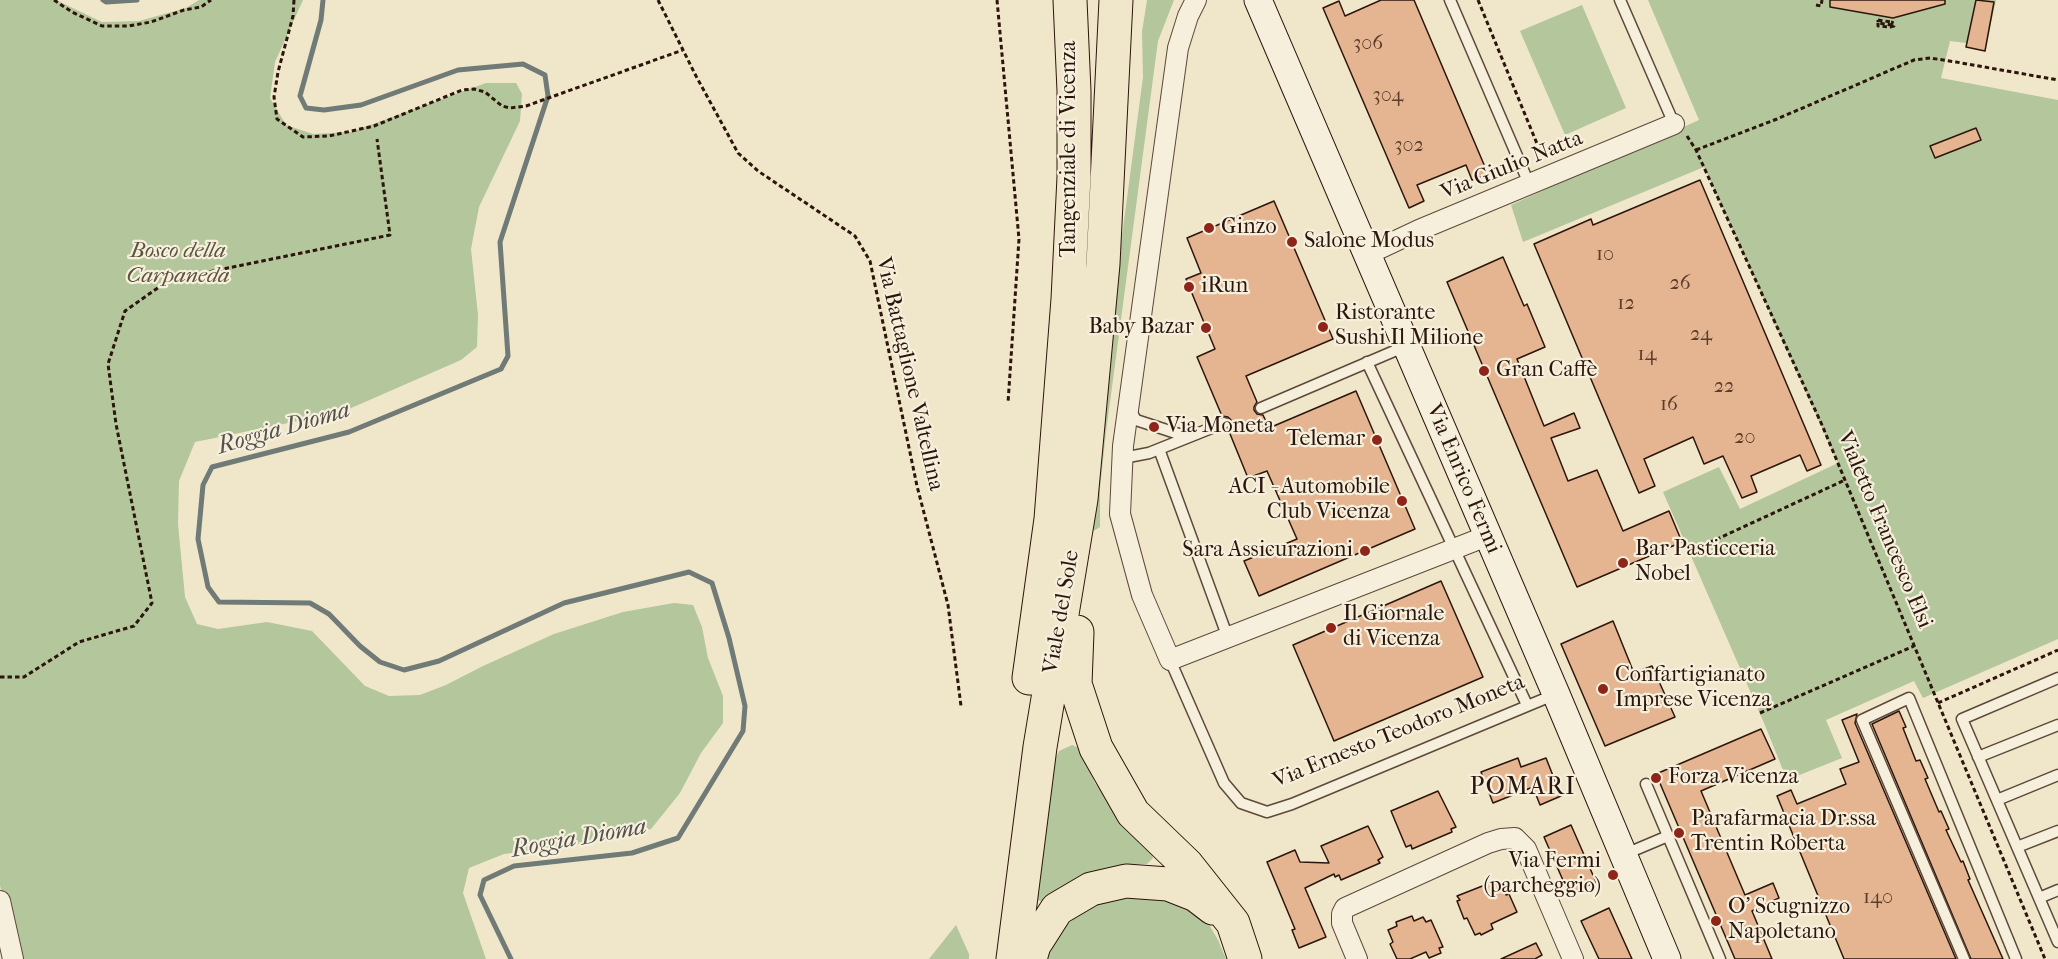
<!DOCTYPE html>
<meta charset="utf-8">
<style>
body{margin:0}
canvas{display:block;background:#f0e6c9}
</style>
<canvas width="2058" height="959"></canvas>
<script>
const context = document.querySelector('canvas').getContext('2d');
context.lineJoin = 'round';
function paint(path, color) { context.fillStyle = color; context.fill(path, 'evenodd'); }
const shape = rows => new Path2D(rows.map(r => 'M' + r).join(''));
function strokePath(path, color, width, dash) { context.strokeStyle = color; context.lineWidth = width; context.lineCap = dash ? 'butt' : 'round'; context.setLineDash(dash || []); context.stroke(path); }
function label(font, color, halo, rows, align = 'center') {
  context.font = font + ' "IM FELL French Canon",serif'; context.lineWidth = 4.5; context.setLineDash([]); context.textBaseline = 'middle'; context.strokeStyle = halo; context.fillStyle = color; for (const [text, x, y, turn = 0] of rows) {
    context.save(); context.translate(x, y); context.rotate((+turn || 0) * Math.PI / 180); context.textAlign = isNaN(turn) ? turn : align; if (halo) context.strokeText(text, 0, 0); context.fillText(text, 0, 0); context.restore();
  }
}
const green = shape([
 [0,0,56,0,102,22,139,21,186,8,199,0,303,0,275,62,270,98,286,125,313,134,351,132,486,83,516,83,522,94,520,121,479,207,471,249,478,315,477,347,461,360,342,412,195,442,179,481,178,524,185,597,197,624,218,629,267,622,312,631,365,686,389,696,420,695,446,685,483,666,554,634,623,612,674,603,693,605,702,627,708,658,723,696,723,723,701,753,680,793,651,829,609,840,504,854,469,868,463,893,486,959,15,959,0,885],
 [1147,0,1174,0,1158,41,1106,432,1100,488,1100,527,1090,533,1091,471,1143,77,1142,32],
 [1648,0,1996,0,1985,51,1966,47,1966,43,1950,41,1941,78,2058,100,2058,639,1923,698,1914,681,1826,720,1842,758,1787,780,1764,723,1663,492,1719,467,1740,509,1838,463,1704,167,1523,242,1511,205,1699,120],
 [1582,5,1626,108,1565,135,1520,31],
 [1072,745,1079,748,1095,783,1149,845,1153,858,1147,864,1119,865,1086,874,1048,904,1038,900,1036,891,1050,770,1059,751],
 [1148,894,1178,900,1203,914,1218,940,1226,959,1046,959,1061,931,1075,917,1098,904],
 [956,925,969,954,969,959,929,959]
]);
const stream = shape([
 [103,0,106,2,137,0],
 [323,0,321,20,300,96,306,108,324,110,361,105,458,70,523,64,545,75,548,96,500,242,508,356,501,369,349,432,212,467,203,485,198,539,208,587,219,602,310,603,329,614,360,646,380,662,404,670,439,661,564,603,689,572,712,583,729,638,745,706,743,731,678,838,632,853,514,866,484,880,480,895,511,959]
]);
const building = shape([
 [1381,0,1414,0,1488,174,1472,180,1466,165,1417,185,1424,201,1409,208,1323,8,1339,1,1345,16,1381,0],
 [1830,0,1945,0,1945,4,1893,18,1830,7,1830,0],
 [1976,0,1994,2,1985,51,1966,47,1976,0],
 [1976,128,1981,140,1935,158,1930,146,1976,128],
 [1700,180,1821,465,1807,471,1800,455,1751,476,1757,492,1742,498,1723,456,1704,464,1693,437,1644,459,1655,486,1639,493,1534,244,1591,219,1593,225,1700,180],
 [1274,201,1333,339,1246,376,1257,402,1254,407,1254,410,1257,414,1263,415,1269,428,1356,391,1415,529,1259,596,1244,561,1297,539,1267,471,1248,478,1228,429,1231,425,1231,420,1228,417,1222,416,1197,357,1215,349,1186,279,1201,273,1187,238,1274,201],
 [1503,257,1524,306,1527,304,1545,347,1517,359,1544,426,1574,413,1580,428,1551,438,1568,481,1597,470,1623,531,1669,511,1682,542,1577,587,1447,282,1503,257],
 [1441,581,1483,677,1334,741,1293,645,1441,581],
 [1613,621,1634,673,1652,666,1675,717,1605,746,1561,644,1613,621],
 [1899,711,1906,727,1903,728,1916,761,1920,760,1928,778,1925,779,1939,812,1941,811,1949,829,1946,830,1961,862,1963,861,1970,879,1968,880,2003,959,1971,959,1872,724,1899,711],
 [1857,714,1855,723,1956,959,1844,959,1777,796,1791,790,1797,804,1846,784,1840,769,1859,762,1842,720,1857,714],
 [1761,729,1775,759,1701,791,1745,895,1773,883,1779,898,1752,911,1772,959,1735,959,1656,774,1761,729],
 [1518,758,1521,767,1546,758,1561,796,1540,805,1533,787,1493,803,1481,772,1518,758],
 [1438,791,1456,827,1451,829,1452,832,1412,849,1411,845,1406,847,1391,811,1438,791],
 [1571,825,1596,882,1569,894,1544,837,1571,825],
 [1368,826,1383,857,1378,860,1380,863,1341,880,1339,875,1335,877,1334,874,1305,888,1326,937,1299,948,1292,930,1295,929,1267,862,1295,850,1300,862,1329,863,1321,846,1368,826],
 [1500,882,1506,895,1509,894,1517,912,1491,924,1493,929,1481,935,1480,933,1475,935,1467,918,1464,919,1457,901,1460,900,1457,896,1490,883,1491,886,1500,882],
 [1609,908,1632,959,1599,959,1581,921,1609,908],
 [1412,916,1414,921,1423,917,1426,922,1431,920,1443,947,1439,948,1441,953,1429,958,1426,952,1410,959,1397,959,1390,944,1393,942,1388,930,1397,926,1396,922,1412,916],
 [1536,943,1542,955,1535,959,1501,959,1536,943]
]);
const path = shape([
 [54,0,72,12,102,26,128,26,151,22,184,10,201,7,211,0],
 [294,0,293,16,278,72,274,97,277,119,303,137,329,136,374,126,462,90,474,89,485,92,502,106,510,108,526,106,683,50],
 [658,0,696,76,738,153,758,171,855,236,870,261,917,486,948,605,961,706],
 [997,0,1019,239,1008,403],
 [1478,0,1540,151,1546,158],
 [1816,5,1821,6,1822,0],
 [1878,20,1891,22,1891,25,1878,23,1878,20],
 [1878,23,1878,26,1890,27,1894,26,1894,23,1891,22],
 [1687,136,1696,150,1822,425,2045,959],
 [1696,150,1777,119,1914,60,1930,58,1956,62,2058,80],
 [1689,552,1845,480],
 [0,677,24,677,79,642,134,626,152,603,116,424,108,364,125,311,169,280,390,235,377,139],
 [1938,703,2058,650],
 [1760,713,1914,646]
]);
const lane = shape([
 [1450,0,1530,186],
 [1620,0,1674,124],
 [1367,362,1527,705],
 [1129,408,1136,420,1188,437],
 [1261,408,1406,346],
 [1159,449,1228,638],
 [1123,458,1149,453,1224,423],
 [1170,660,1224,783,1241,803,1267,812,1292,804,1556,694],
 [2058,678,1962,719,2058,942],
 [1978,757,2058,725],
 [1646,784,1720,959],
 [1997,800,2058,775],
 [2017,847,2058,831],
 [1623,855,1668,836],
 [2039,898,2058,890],
 [1964,959,1862,720,1909,698,2016,959]
]);
const street = shape([
 [1196,0,1188,16,1178,48,1123,446,1120,514,1142,595,1170,660,1487,536],
 [1368,254,1419,230,1674,124],
 [0,901,13,959],
 [1357,959,1342,923,1342,914,1345,908,1488,843,1501,839,1515,838,1526,849,1573,959]
]);
const secondary = shape([
 [1258,0,1556,694,1667,959]
]);
const highway = shape([
 [1077,632,1075,684,1096,748,1133,813,1187,865,1233,923,1245,959],
 [1029,678,1051,519,1068,299,1074,177,1074,91,1070,0],
 [1013,959,1040,747,1081,499,1103,264,1116,0],
 [1030,959,1034,945,1057,909,1091,889,1126,881,1168,884,1196,895,1213,908]
]);
const markers = [
 [1209,228,6,"#8f2418"],
 [1292,242,6,"#8f2418"],
 [1189,287,6,"#8f2418"],
 [1323,327,6,"#8f2418"],
 [1206,328,6,"#8f2418"],
 [1484,371,6,"#8f2418"],
 [1154,427,6,"#8f2418"],
 [1377,440,6,"#8f2418"],
 [1402,501,6,"#8f2418"],
 [1365,551,6,"#8f2418"],
 [1623,563,6,"#8f2418"],
 [1331,628,6,"#8f2418"],
 [1603,689,6,"#8f2418"],
 [1656,778,6,"#8f2418"],
 [1679,833,6,"#8f2418"],
 [1613,875,6,"#8f2418"],
 [1716,921,6,"#8f2418"]
];
const numberNames = [
 ["306",1368,44],
 ["304",1388,96],
 ["302",1409,146],
 ["10",1605,255],
 ["26",1680,284],
 ["12",1626,304],
 ["24",1701,335],
 ["14",1647,355],
 ["22",1724,387],
 ["16",1669,405],
 ["20",1745,438],
 ["140",1878,898]
];
const streetNames = [
 ["Tangenziale di Vicenza",1070,149,-90],
 ["Via Giulio Natta",1512,166,-22],
 ["Via Battaglione Valtellina",909,374,77],
 ["Via Enrico Fermi",1463,479,67],
 ["Vialetto Francesco Elsi",1884,530,67],
 ["Viale del Sole",1062,612,-80],
 ["Via Ernesto Teodoro Moneta",1399,732,-22]
];
const poiNames = [
 ["Ginzo",1221,228],
 ["Salone Modus",1304,242],
 ["iRun",1201,287],
 ["Ristorante",1335,314],
 ["Sushi Il Milione",1335,339],
 ["Baby Bazar",1194,328,"right"],
 ["Gran Caffè",1496,371],
 ["Via Moneta",1166,427],
 ["Telemar",1365,440,"right"],
 ["ACI - Automobile",1390,488,"right"],
 ["Club Vicenza",1390,513,"right"],
 ["Bar Pasticceria",1635,550],
 ["Nobel",1635,575],
 ["Sara Assicurazioni",1353,551,"right"],
 ["Il Giornale",1343,615],
 ["di Vicenza",1343,640],
 ["Confartigianato",1615,676],
 ["Imprese Vicenza",1615,701],
 ["Forza Vicenza",1668,778],
 ["Parafarmacia Dr.ssa",1691,820],
 ["Trentin Roberta",1691,845],
 ["Via Fermi",1601,862,"right"],
 ["(parcheggio)",1601,887,"right"],
 ["O' Scugnizzo",1728,908],
 ["Napoletano",1728,933]
];
const parkNames = [
 ["Bosco della",178,252],
 ["Carpaneda",178,277]
];
const waterNames = [
 ["Roggia Dioma",284,429,-16],
 ["Roggia Dioma",579,839,-10]
];
const neighbourhoodNames = [
 ["POMARI",1523,788]
];
paint(green, '#b4c69b');
strokePath(stream, '#707a77', 5);
paint(building, '#e4b590');
strokePath(building, '#2c150c', 1.5);
strokePath(lane, '#5d493b', 13);
strokePath(street, '#5d493b', 22);
strokePath(secondary, '#2c150c', 29);
strokePath(highway, '#2c150c', 35);
strokePath(path, '#2c150c', 3, [4.5, 3]);
strokePath(lane, '#f5efdc', 10);
strokePath(street, '#f5efdc', 20);
strokePath(secondary, '#f5efdc', 27);
strokePath(highway, '#f0e6c9', 33);
for (const [x, y, r, color] of markers) { const dot = new Path2D(); dot.arc(x, y, r, 0, 2 * Math.PI); context.fillStyle = color; context.fill(dot); strokePath(dot, '#f5efdc', 2); }
label('20px', '#5a3d2d', null, numberNames);
label('22px', '#2c150c', '#f5efdc', streetNames);
label('22px', '#2c150c', '#f5efdc', poiNames, 'left');
label('italic 22px', '#5c533e', '#f5efdc', parkNames);
label('italic 24px', '#54504b', '#f5efdc', waterNames);
context.letterSpacing = '1.5px';
label('24px', '#2c150c', '#f5efdc', neighbourhoodNames);
context.letterSpacing = '0px';
</script>
